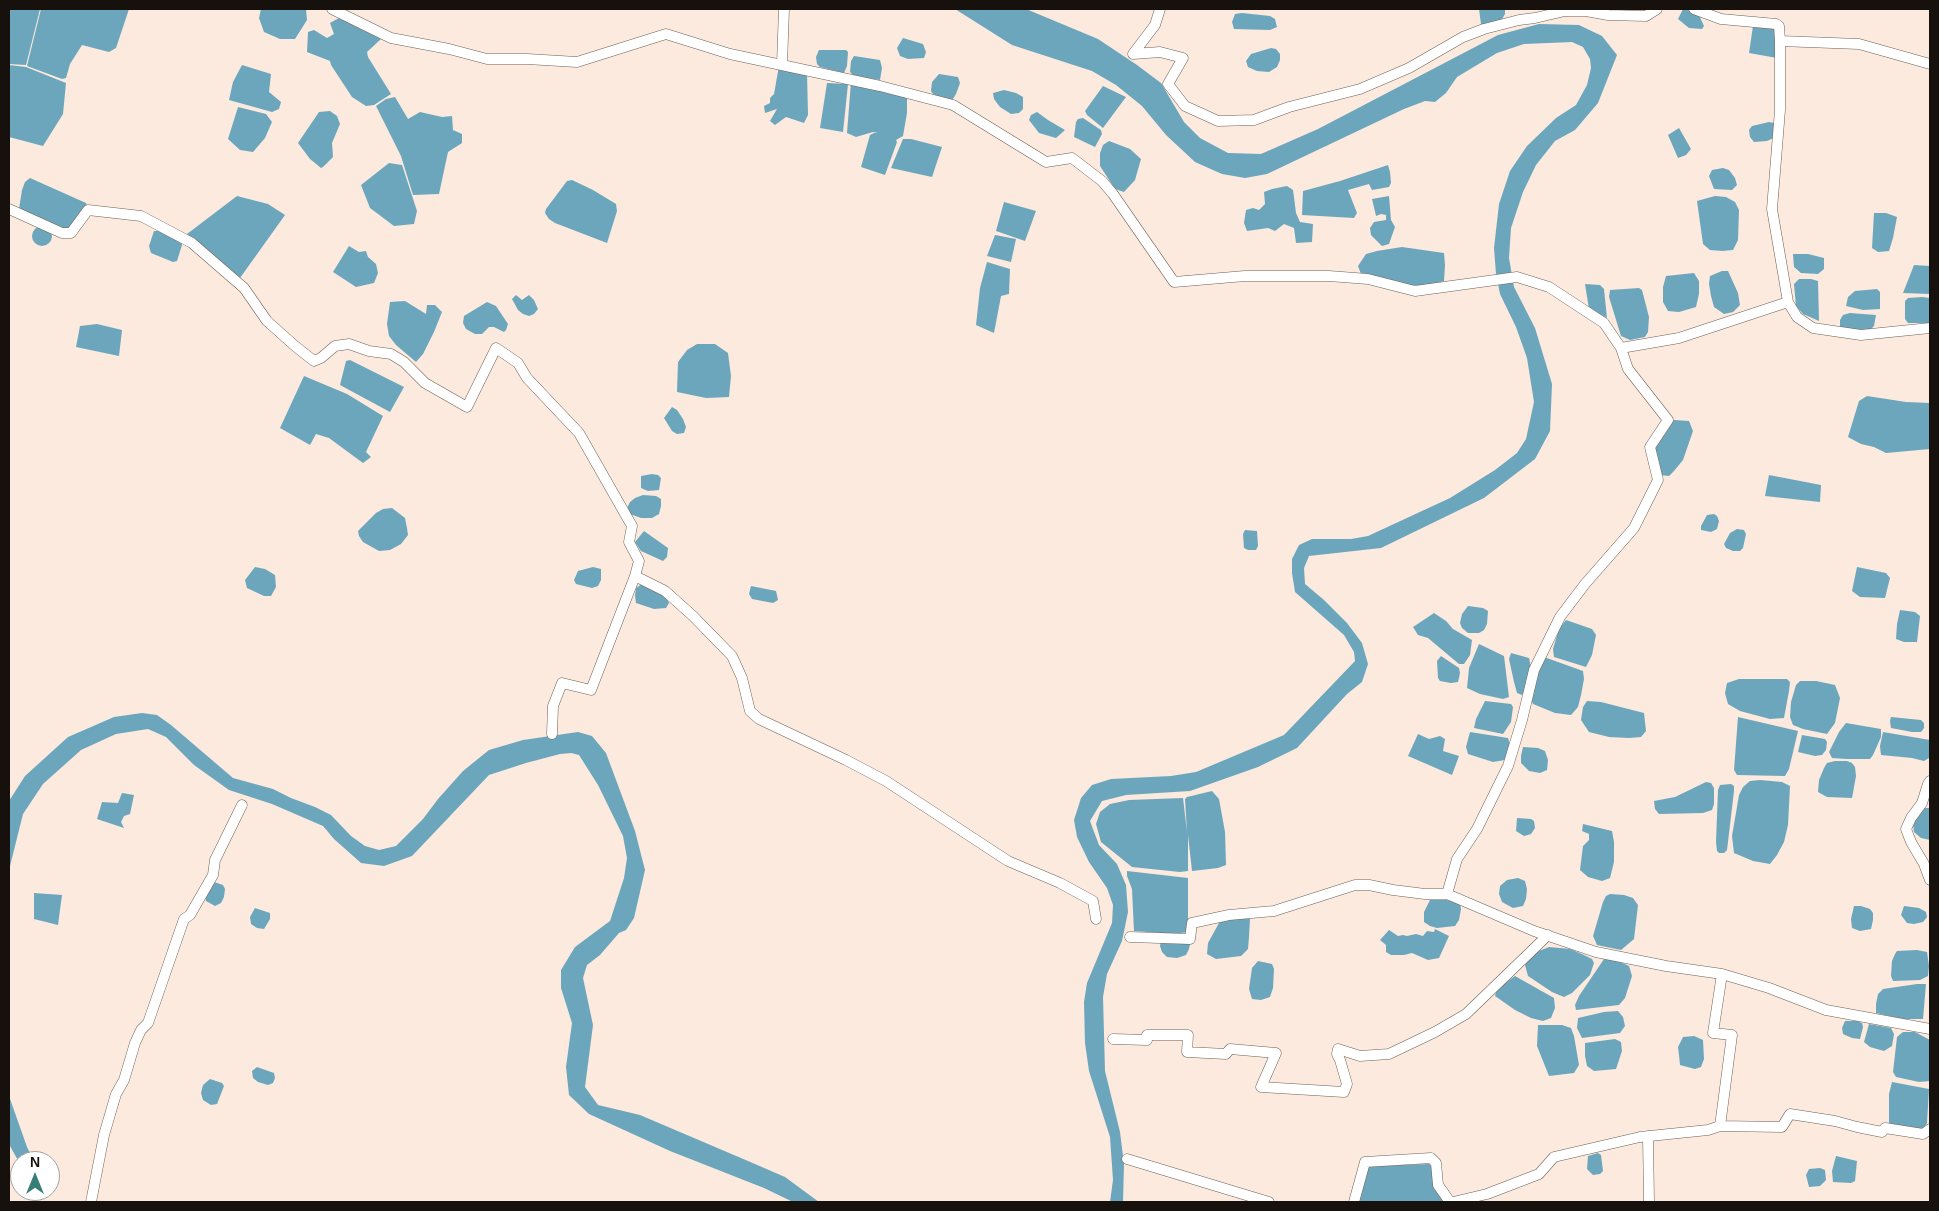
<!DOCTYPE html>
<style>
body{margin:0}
#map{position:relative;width:1939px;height:1211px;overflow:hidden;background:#fbeadd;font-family:Arial,sans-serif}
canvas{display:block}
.frame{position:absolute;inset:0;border:10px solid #16110d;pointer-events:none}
.north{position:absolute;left:10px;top:1151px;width:50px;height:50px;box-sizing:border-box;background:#fff;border:1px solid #a2a09e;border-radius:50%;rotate:0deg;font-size:14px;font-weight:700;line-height:20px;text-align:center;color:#16110d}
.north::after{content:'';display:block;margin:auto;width:18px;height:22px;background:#377e77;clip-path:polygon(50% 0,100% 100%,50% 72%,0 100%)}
</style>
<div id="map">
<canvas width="1939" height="1211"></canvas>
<div class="frame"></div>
<div class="north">N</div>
</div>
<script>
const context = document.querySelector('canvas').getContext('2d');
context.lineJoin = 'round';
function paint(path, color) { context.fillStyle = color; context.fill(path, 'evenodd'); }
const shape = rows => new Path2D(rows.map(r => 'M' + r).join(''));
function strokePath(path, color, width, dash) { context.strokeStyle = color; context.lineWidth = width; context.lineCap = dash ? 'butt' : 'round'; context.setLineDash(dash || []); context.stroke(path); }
const water = shape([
 [9,9,40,9,26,65,9,64],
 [41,9,129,9,116,48,109,52,82,45,70,64,66,78,62,79,27,66],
 [261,9,306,9,307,20,295,39,280,39,264,32,259,18],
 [955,9,1026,9,1098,39,1137,65,1161,83,1184,122,1200,138,1228,153,1261,154,1318,129,1498,35,1539,24,1579,25,1602,36,1617,55,1598,103,1575,130,1555,141,1536,165,1523,192,1511,228,1509,258,1514,287,1535,328,1552,384,1550,431,1535,459,1484,498,1381,548,1309,556,1304,568,1305,584,1324,600,1347,623,1362,643,1368,664,1362,682,1347,694,1297,748,1258,767,1190,791,1126,795,1102,801,1090,821,1099,845,1117,864,1126,885,1128,912,1122,941,1107,974,1103,997,1105,1071,1120,1132,1124,1164,1123,1202,1110,1202,1113,1180,1110,1137,1089,1071,1085,1043,1084,1002,1087,983,1112,923,1113,905,1107,888,1089,862,1077,837,1074,820,1081,798,1092,785,1111,779,1171,776,1196,772,1284,735,1355,661,1354,652,1344,635,1295,592,1292,573,1292,559,1299,545,1312,539,1351,539,1368,536,1450,498,1495,470,1517,453,1526,439,1534,402,1527,358,1516,327,1500,294,1496,274,1494,248,1499,204,1510,171,1527,146,1556,118,1576,105,1587,85,1591,68,1590,59,1583,47,1572,42,1524,44,1497,53,1457,77,1446,93,1435,102,1425,101,1404,109,1267,174,1245,178,1222,174,1195,162,1166,135,1142,106,1116,85,1092,71,1012,45],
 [1479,9,1505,9,1505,14,1501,21,1488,26,1481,24],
 [1683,9,1691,9,1698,13,1704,26,1702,29,1689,28,1678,19],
 [1242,13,1270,16,1275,19,1277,27,1270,30,1234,29,1232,22,1235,14],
 [339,18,381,39,367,52,368,57,391,94,374,105,366,106,352,97,331,65,330,61,307,52,308,32,314,30,327,38,334,34,330,23],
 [1753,26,1778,26,1777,58,1749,53],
 [903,38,923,44,926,52,924,58,908,59,900,56,897,48],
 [1271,48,1276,49,1280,54,1280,60,1277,67,1269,72,1257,71,1248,67,1246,61,1251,54],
 [819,50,846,50,848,52,847,66,844,73,820,67,817,64,816,57],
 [854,56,880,60,882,68,880,80,854,76,850,72,851,61],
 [9,65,26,67,66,83,63,114,43,146,9,137],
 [242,65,271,74,269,92,281,102,279,109,272,112,229,100,233,82],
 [779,66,807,72,808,115,804,123,786,117,775,125,770,121,777,109,765,113,764,106,770,103,770,98,774,94],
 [939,74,958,77,960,83,956,94,951,102,933,94,931,91,932,82],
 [851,82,907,97,907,113,903,136,896,140,897,142,885,175,861,167,870,135,874,133,878,133,873,132,856,137,847,133],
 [827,83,848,84,843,132,820,128],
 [1103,86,1126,97,1103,128,1087,115,1085,111],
 [1004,90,1016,93,1023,97,1023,109,1019,113,1011,114,1000,107,994,99,993,93],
 [395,97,408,119,420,112,442,117,452,116,453,130,462,134,462,143,448,152,439,194,413,195,401,156,376,106,386,99],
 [238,107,266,114,272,122,265,138,253,152,240,150,228,139],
 [330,111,337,116,340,124,332,143,333,157,323,167,321,168,310,159,298,143,319,112],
 [1037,112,1048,120,1065,130,1056,138,1039,133,1029,120,1031,115],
 [1083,118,1101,130,1102,134,1095,147,1074,137,1076,122,1078,119],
 [1769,122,1774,123,1776,137,1767,141,1754,142,1750,137,1749,130,1752,126],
 [1679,128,1691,149,1686,155,1678,158,1668,135],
 [903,139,911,139,942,147,932,177,891,168],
 [1109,141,1130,149,1141,159,1135,180,1124,192,1115,189,1100,166,1100,153,1103,145],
 [389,163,402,165,417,211,414,224,394,226,370,208,361,185],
 [1388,165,1390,172,1391,183,1389,187,1372,190,1369,184,1348,190,1357,213,1354,218,1302,215,1303,191,1340,181],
 [1723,168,1729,170,1735,178,1737,185,1732,190,1714,189,1709,176,1712,170],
 [30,178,86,203,87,206,85,213,67,230,19,209,22,190,25,182],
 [572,180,593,190,616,204,617,211,607,243,555,223,549,219,545,213,546,209,567,181],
 [1287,186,1293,190,1296,213,1300,222,1313,224,1312,242,1296,243,1294,228,1284,224,1275,231,1268,228,1247,231,1244,223,1246,210,1253,208,1259,210,1265,204,1264,192,1272,189],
 [237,196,268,204,285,215,240,278,187,234],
 [1389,196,1391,220,1395,227,1389,244,1382,246,1371,235,1370,228,1374,222,1386,220,1386,215,1381,214,1376,216,1372,199],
 [1715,196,1726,197,1735,202,1739,210,1738,240,1733,250,1722,251,1710,250,1703,244,1697,201],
 [1004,202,1036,211,1025,241,996,231],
 [1874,213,1886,213,1897,217,1893,238,1889,251,1878,252,1872,248],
 '32 236a10 10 0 1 1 20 0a10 10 0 1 1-20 0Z',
 [154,231,159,231,181,241,182,245,177,261,173,262,151,253,149,246],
 [995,235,1016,239,1011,262,987,256],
 [349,246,359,252,366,251,368,257,376,264,378,273,374,283,356,287,333,272],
 [1402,247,1444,253,1445,265,1444,281,1430,285,1409,285,1361,274,1358,266,1366,254,1377,251],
 [1793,254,1808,254,1824,258,1824,269,1818,274,1801,273,1794,267],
 [987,262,1010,269,1009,294,1001,296,994,333,976,325,980,288],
 [1914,265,1930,266,1930,294,1903,293],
 [1722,271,1728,271,1738,293,1740,305,1733,312,1724,314,1714,307,1711,296,1709,284,1710,276],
 [1694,273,1699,281,1699,294,1696,307,1679,312,1668,311,1663,302,1663,287,1666,276],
 [1799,279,1811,279,1818,281,1819,321,1803,314,1796,306,1794,284],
 [1585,284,1600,285,1604,289,1607,318,1589,309],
 [1639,288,1642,290,1649,317,1648,332,1645,337,1630,340,1621,336,1609,297,1610,290],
 [1877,289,1880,292,1880,309,1863,310,1846,306,1848,297,1855,291],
 [516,295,522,300,529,295,534,300,538,309,534,314,529,316,523,314,518,310,512,299],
 [1922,297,1930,298,1930,323,1908,323,1905,319,1905,301,1908,298],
 [405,301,426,314,427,305,435,305,442,312,434,332,423,354,416,362,396,345,389,336,387,324,390,302],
 [487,302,496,306,508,324,506,330,504,332,494,327,489,327,482,334,475,334,466,329,463,323,464,316],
 [1850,313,1876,315,1874,326,1870,330,1840,330,1840,320,1843,315],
 [97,324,122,330,119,356,76,347,80,326],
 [697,344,715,344,728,353,731,376,729,397,706,398,677,392,678,362,687,350],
 [350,360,404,387,390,412,340,385,346,361],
 [304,376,347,394,383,416,366,452,371,457,363,463,329,438,316,434,310,445,280,428],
 [1867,396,1906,402,1930,403,1930,449,1886,453,1874,447,1861,444,1848,437,1859,401],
 [672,407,677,410,683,419,686,427,684,433,677,434,672,431,664,418],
 [1674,420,1689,421,1693,431,1683,460,1674,471,1669,476,1660,475,1654,449,1666,428],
 [652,474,658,475,661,478,659,490,648,491,641,488,641,476],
 [1769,475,1821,485,1820,502,1765,496],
 [643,495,656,496,661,499,661,506,659,514,652,518,641,518,630,514,627,508,630,502,635,498],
 [392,508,405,518,407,528,408,535,401,544,390,550,379,551,363,542,359,536,358,531,376,513,383,509],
 [1714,514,1717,516,1719,521,1717,529,1711,532,1701,530,1701,526,1707,515],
 [1737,529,1744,530,1746,534,1743,548,1740,551,1733,551,1726,548,1724,544,1730,533],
 [1245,530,1257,531,1258,546,1256,550,1248,550,1244,548,1243,534],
 [644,531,668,548,667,557,663,561,641,551,635,542],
 [255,567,265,569,275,575,276,587,271,596,264,596,247,588,245,580],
 [593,567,601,569,601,580,598,586,592,588,576,584,574,580,578,571],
 [1857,567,1886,573,1890,578,1885,598,1860,597,1852,591],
 [642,584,666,597,669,603,666,608,654,609,636,603,635,596,636,588],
 [751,586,776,591,778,600,773,603,752,599,749,594],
 [1468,606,1483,608,1488,611,1487,624,1484,630,1479,633,1468,633,1462,628,1460,623,1462,614],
 [1900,610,1915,612,1920,616,1917,642,1904,642,1896,639,1897,624],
 [1434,613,1446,621,1453,629,1472,640,1470,655,1464,664,1459,664,1428,638,1418,635,1413,627],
 [1566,620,1592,629,1596,635,1592,655,1586,667,1554,657,1553,649,1559,629],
 [1479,644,1504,656,1509,697,1503,699,1480,694,1467,688,1469,668],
 [1511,653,1529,658,1531,667,1531,680,1522,695,1517,693,1514,682,1509,659],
 [1441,656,1459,668,1460,673,1458,682,1451,683,1440,681,1438,678,1437,661],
 [1544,657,1583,671,1584,679,1581,695,1578,707,1571,715,1555,713,1533,704,1531,699,1532,687],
 [1739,679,1787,679,1790,682,1789,691,1784,718,1770,719,1740,711,1728,704,1725,693,1727,683],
 [1800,681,1816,681,1835,685,1840,698,1835,723,1827,734,1803,729,1793,725,1790,717,1791,702,1796,685],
 [1485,701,1511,704,1513,707,1511,722,1503,734,1474,728,1476,719],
 [1587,701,1601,702,1644,713,1646,731,1641,737,1629,738,1609,737,1589,732,1581,720,1583,707],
 [142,713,157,715,171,725,233,778,273,789,291,798,315,807,331,815,351,836,365,846,379,850,396,846,423,819,438,799,463,771,489,750,523,740,578,732,592,736,606,753,635,831,645,870,634,918,626,930,619,933,600,955,587,965,583,978,593,1025,585,1087,598,1105,640,1115,748,1161,785,1177,819,1202,793,1202,764,1188,670,1151,589,1114,569,1095,566,1067,572,1023,561,988,561,970,575,947,610,921,624,878,627,858,623,836,598,785,579,755,571,753,560,754,526,763,489,775,412,856,384,866,361,863,334,839,323,826,272,804,229,790,194,765,166,737,148,729,116,734,81,750,43,784,23,814,9,870,9,801,25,776,68,737,114,717],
 [1738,717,1798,731,1789,769,1785,776,1737,775,1734,770],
 [1891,717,1921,720,1924,723,1924,728,1921,732,1912,732,1891,728,1890,721],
 [1846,723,1881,729,1881,737,1873,755,1870,759,1847,759,1832,758,1829,752,1839,732],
 [1470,732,1508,738,1510,744,1505,760,1493,762,1468,754,1466,747],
 [1883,732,1930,740,1930,754,1929,758,1924,761,1912,758,1881,755,1880,746],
 [1418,734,1429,739,1440,736,1445,739,1443,751,1459,756,1452,775,1408,756],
 [1802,735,1825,739,1827,742,1826,750,1822,755,1815,756,1798,752],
 [1523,747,1538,748,1545,751,1548,760,1547,770,1540,773,1529,771,1521,763,1521,756],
 [1835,761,1847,761,1852,763,1855,767,1856,776,1852,798,1827,797,1818,792,1819,780,1824,768,1827,763],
 [1760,780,1782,782,1790,786,1788,825,1784,842,1777,855,1770,864,1753,861,1734,853,1732,836,1739,795,1743,787,1750,781],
 [1706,782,1711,783,1714,788,1714,804,1712,810,1703,813,1659,814,1655,809,1654,801,1675,797],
 [1731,784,1734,786,1734,791,1727,850,1724,853,1719,853,1717,851,1716,842,1718,790,1720,785],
 [1212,791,1219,799,1225,832,1226,865,1218,868,1192,871,1188,835,1188,871,1180,872,1132,867,1101,842,1096,824,1100,812,1110,804,1129,800,1183,798,1187,832,1185,799,1187,797],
 [122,793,134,795,130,814,124,816,121,822,124,828,97,819,102,802,118,803],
 [1925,808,1930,808,1930,840,1921,838,1914,832,1913,823,1921,810],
 [1517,818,1531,819,1534,821,1535,828,1531,834,1524,836,1516,831],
 [1583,824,1612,831,1614,842,1614,862,1610,878,1602,881,1588,877,1580,870,1583,846,1589,840,1589,834,1582,831],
 [1127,871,1188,878,1188,932,1174,934,1134,931,1132,889,1127,876],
 [1518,878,1525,881,1527,889,1526,899,1523,906,1513,908,1502,902,1499,894,1500,886,1507,880],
 [214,882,223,885,225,889,224,897,221,903,215,906,206,901,205,894],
 [34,893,62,895,58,925,34,919],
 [1610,894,1624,895,1633,898,1638,905,1634,939,1621,950,1597,945,1593,936,1603,902,1606,896],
 [1430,900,1447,900,1460,904,1461,909,1459,920,1455,926,1437,928,1430,926,1424,922,1424,912],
 [1854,906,1861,906,1870,909,1873,913,1873,920,1871,929,1860,931,1852,928,1851,919],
 [1904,906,1919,908,1926,912,1927,917,1923,922,1914,924,1907,923,1901,915],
 [255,908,270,913,270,919,264,929,257,928,251,924,250,917],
 [1244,917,1250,919,1249,937,1248,949,1241,956,1216,959,1207,954,1208,943,1219,923,1224,919],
 [1435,929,1449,936,1439,958,1428,960,1412,953,1404,955,1391,955,1386,952,1386,945,1380,940,1389,930,1398,936,1403,935,1407,936,1416,934,1423,936,1427,931,1434,932],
 [1161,941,1190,944,1189,949,1186,955,1177,958,1167,957,1162,952,1160,946],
 [1549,947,1570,949,1584,955,1592,959,1594,963,1590,975,1572,993,1564,997,1552,992,1528,976,1525,965,1527,958,1534,953],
 [1917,950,1927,952,1929,966,1928,976,1920,980,1893,981,1891,976,1892,961,1895,954,1897,951],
 [1604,959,1618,961,1629,966,1632,976,1625,998,1619,1005,1576,1010,1575,1005,1579,996],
 [1258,961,1272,964,1274,969,1273,988,1270,997,1261,1000,1252,999,1249,989,1252,968],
 [1515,976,1554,998,1555,1008,1551,1018,1543,1021,1531,1018,1515,1010,1495,996,1497,989],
 [1917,984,1926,984,1923,1019,1902,1019,1876,1013,1876,1004,1878,994,1883,989],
 [1618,1011,1623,1017,1625,1026,1620,1033,1582,1038,1577,1028,1578,1018,1604,1012],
 [1845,1021,1857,1021,1862,1023,1863,1027,1860,1039,1852,1038,1843,1034,1842,1028],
 [1869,1024,1891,1028,1894,1034,1892,1046,1884,1051,1870,1047,1864,1042],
 [1538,1025,1562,1025,1571,1028,1574,1036,1579,1065,1574,1073,1549,1076,1537,1046],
 [1903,1032,1915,1032,1930,1040,1930,1081,1919,1082,1896,1077,1893,1072,1897,1037],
 [1694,1036,1703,1040,1704,1059,1701,1067,1695,1069,1680,1065,1679,1055,1678,1047,1683,1037],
 [1615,1039,1621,1042,1622,1051,1616,1069,1594,1071,1587,1066,1585,1056,1585,1043],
 [257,1067,274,1073,275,1078,273,1083,268,1085,258,1082,253,1078,252,1071],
 [210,1079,222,1083,224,1086,217,1104,211,1105,203,1100,201,1093,203,1085],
 [1892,1082,1929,1089,1927,1123,1922,1130,1889,1125,1889,1094],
 [9,1096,27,1147,34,1161,20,1161,20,1164,10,1146],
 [1598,1153,1601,1155,1603,1171,1600,1174,1593,1175,1587,1169,1588,1156],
 [1836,1156,1857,1161,1855,1181,1851,1183,1833,1182,1832,1171],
 [1429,1164,1433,1168,1445,1202,1359,1202,1367,1169,1370,1166],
 [1820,1168,1825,1170,1826,1180,1820,1186,1809,1187,1806,1175,1809,1169]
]);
const minor = shape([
 [332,9,391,38,449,49,487,59,527,59,577,62,666,34,730,54,880,86,953,105,1046,162,1072,158,1102,181,1113,194,1174,282,1245,276,1329,276,1368,279,1415,291,1517,277,1549,287,1604,323,1621,348,1628,369,1668,420,1650,447,1658,480,1634,528,1585,584,1560,617,1534,670,1522,720,1508,766,1477,829,1457,859,1447,894,1534,931,1596,952,1666,966,1722,974,1769,988,1826,1010,1930,1029],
 [1694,9,1721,19,1776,24,1779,26,1780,41],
 [1133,54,1160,52,1183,58,1168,84,1185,106,1218,121,1254,120,1289,107,1360,89,1409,68,1463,37,1484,29,1519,20,1535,18,1565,11,1586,11,1608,15,1646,16,1657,9],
 [1133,54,1155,25,1160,9],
 [782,64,784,9],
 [9,209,62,233,71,233,88,210,141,216,192,243,244,288,267,321,295,346,314,361,321,358,335,346,349,344,369,351,391,354,404,362,425,383,467,407,496,348,518,363,527,378,579,433,632,526,629,542,639,561,635,576,665,591,693,616,732,656,742,678,750,711,759,719,846,760,886,781,1008,861,1060,883,1093,901,1096,919],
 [1788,302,1772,209,1780,110,1780,41,1859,44,1930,64],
 [1621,348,1679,338,1788,302,1797,317,1813,328,1861,335,1930,328],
 [552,734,553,706,562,683,591,690,635,576],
 [1930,781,1928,784,1922,803,1911,818,1906,829,1911,842,1924,864,1930,880],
 [1130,937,1190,939,1192,923,1229,915,1274,911,1355,885,1369,885,1393,890,1425,894,1447,894],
 [1113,1039,1147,1040,1147,1035,1188,1035,1187,1052,1226,1054,1230,1049,1276,1053,1261,1087,1344,1092,1347,1084,1340,1060,1337,1054,1338,1049,1360,1056,1389,1054,1435,1032,1466,1014,1548,935],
 [1720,1126,1782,1127,1790,1114,1835,1121,1857,1127,1882,1132,1885,1128,1923,1134,1930,1129],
 [1648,1136,1649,1202],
 [1127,1159,1269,1202],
 [91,1202,104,1135,116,1094,124,1080,135,1043,141,1030,148,1023,184,919,190,915,213,875,215,860,242,805],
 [1354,1202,1365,1162,1431,1158,1436,1163,1438,1185,1450,1202],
 [1453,1202,1487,1194,1539,1174,1554,1157,1640,1137,1708,1130,1720,1126,1732,1035,1713,1033,1722,974]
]);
paint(water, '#6ca6bd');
strokePath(minor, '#6e6055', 11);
strokePath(minor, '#fff', 10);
</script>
